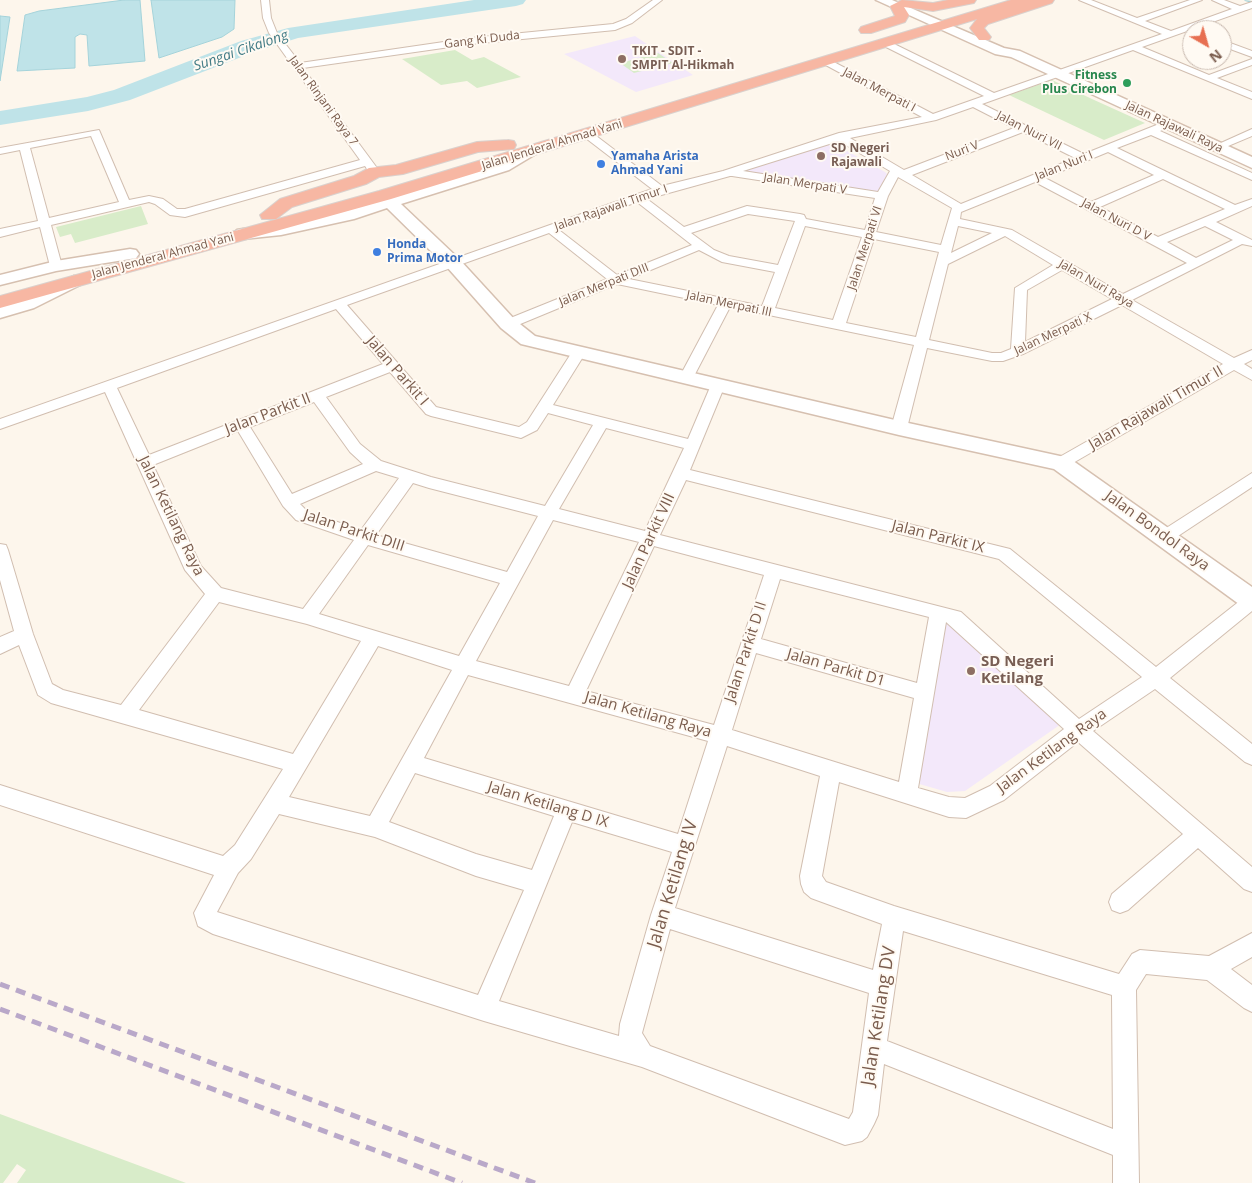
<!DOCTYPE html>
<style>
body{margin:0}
#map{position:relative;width:1252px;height:1183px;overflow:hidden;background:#fdf6ec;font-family:"Open Sans",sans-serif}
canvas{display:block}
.north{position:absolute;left:1182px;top:20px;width:50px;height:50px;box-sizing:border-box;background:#fffaf3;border:1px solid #cabbb1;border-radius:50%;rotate:142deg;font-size:14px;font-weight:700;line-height:20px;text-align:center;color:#7a5c4d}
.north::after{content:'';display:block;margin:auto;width:18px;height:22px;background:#e76f51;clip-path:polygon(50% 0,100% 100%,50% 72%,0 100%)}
</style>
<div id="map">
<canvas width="1252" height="1183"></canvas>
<div class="north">N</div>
</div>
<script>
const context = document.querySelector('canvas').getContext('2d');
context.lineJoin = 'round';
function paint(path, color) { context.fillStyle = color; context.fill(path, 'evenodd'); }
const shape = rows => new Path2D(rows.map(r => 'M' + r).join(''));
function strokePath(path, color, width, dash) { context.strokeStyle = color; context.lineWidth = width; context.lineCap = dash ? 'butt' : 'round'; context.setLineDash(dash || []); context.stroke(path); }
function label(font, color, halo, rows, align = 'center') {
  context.font = font + ' "Open Sans",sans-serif'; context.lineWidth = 4; context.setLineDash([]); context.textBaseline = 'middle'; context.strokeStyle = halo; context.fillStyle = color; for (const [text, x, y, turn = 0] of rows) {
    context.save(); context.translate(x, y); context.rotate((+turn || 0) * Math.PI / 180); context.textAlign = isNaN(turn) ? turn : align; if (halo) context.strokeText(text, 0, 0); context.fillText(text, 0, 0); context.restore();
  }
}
const education = shape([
 [635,36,693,75,636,92,564,54],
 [831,142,885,172,887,174,878,193,754,173,744,169],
 [942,616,1064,722,965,791,947,792,916,783]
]);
const green = shape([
 [455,50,472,60,484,57,521,77,477,88,467,81,441,85,402,59],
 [658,53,673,63,634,73,620,63],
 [1052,80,1092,99,1145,123,1104,140,1009,95],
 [141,206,148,224,75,243,71,234,60,237,56,227],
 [0,1114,186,1183,17,1183,26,1170,17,1164,3,1183,0,1183]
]);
const water = shape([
 [124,0,140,0,145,61,89,66,87,35,80,34,75,37,75,68,17,71,25,15,39,11,124,0],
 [151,0,235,0,234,29,222,37,159,58,151,0],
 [0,16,10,17,0,81,0,16]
]);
const stream = shape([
 [1244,0,1252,1,1252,3,1245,1,1244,0]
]);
const river = shape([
 [474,0,526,0,523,4,516,6,298,38,257,51,130,100,88,111,0,125,0,111,87,97,114,90,241,41,288,28,474,0]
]);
const street = shape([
 [261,0,269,0,271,18,277,33,300,63,471,38,613,24,626,19,653,0,662,0,632,23,615,30,471,44,303,68,377,168,377,172,369,172,365,166,185,217,170,215,155,204,149,202,51,225,62,266,56,270,50,266,40,227,0,237,0,229,38,221,20,150,0,154,0,148,99,130,129,200,149,196,163,199,177,209,185,209,360,160,269,33,263,18,261,0],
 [91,136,119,202,49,218,30,148,91,136],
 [1079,0,1091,0,1137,18,1190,0,1202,0,1145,21,1171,31,1232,9,1212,0,1224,0,1240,6,1252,2,1252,8,1142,47,1209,75,1252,59,1252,65,1217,78,1252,92,1252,99,1133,50,982,104,1084,154,1164,122,1172,122,1172,126,1160,131,1252,173,1252,180,1151,135,1117,148,1235,205,1252,199,1252,206,1216,222,1252,240,1252,246,1242,244,1132,300,1234,358,1252,350,1252,360,1244,364,1252,369,1252,380,1234,370,1066,467,1061,468,1056,467,1053,463,1056,459,1223,364,1122,305,1023,354,1003,361,992,361,927,348,907,428,899,433,891,428,914,345,730,307,693,378,686,383,679,378,718,305,617,284,513,327,503,327,501,324,503,321,607,279,549,233,347,305,436,407,519,427,527,422,574,349,579,348,586,352,553,405,688,439,711,385,713,382,723,382,725,385,690,470,1010,549,1156,667,1246,596,1252,594,1252,611,1170,678,1252,744,1252,765,1245,762,1155,689,1093,731,1252,867,1252,892,1244,889,1198,848,1128,910,1120,913,1112,910,1109,902,1112,894,1183,834,1078,742,1004,800,966,818,949,817,839,782,822,876,826,882,894,906,1119,974,1132,954,1140,950,1209,956,1252,933,1252,957,1231,969,1252,985,1252,1012,1244,1008,1207,980,1146,974,1136,990,1139,1183,1113,1183,1113,1155,884,1064,878,1115,874,1124,867,1137,862,1141,845,1145,642,1067,484,1021,213,934,198,926,194,913,214,875,0,805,0,785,223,856,235,845,283,769,51,703,38,695,19,645,0,654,0,637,14,631,0,580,0,544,6,545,8,550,33,634,52,684,63,690,121,705,205,594,185,570,105,392,0,429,0,419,652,189,583,136,583,132,591,132,662,186,723,171,839,133,922,117,822,63,822,59,828,59,933,114,984,96,882,45,882,41,888,41,994,93,1162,34,1079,0],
 [973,107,1014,128,904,170,850,138,936,120,973,107],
 [1023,132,1075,158,961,204,912,175,1023,132],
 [839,141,890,171,878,192,743,171,839,141],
 [1108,152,1154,175,1091,202,1045,178,1108,152],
 [730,176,732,176,875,198,865,230,806,219,804,215,800,214,747,206,684,227,647,199,730,176],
 [898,177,952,208,941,245,876,232,888,196,898,177],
 [1163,179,1225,209,1158,237,1100,207,1163,179],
 [1035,182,1086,209,1187,263,1123,294,1012,230,960,219,961,212,1035,182],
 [637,202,692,245,617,275,559,230,637,202],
 [748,214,795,221,778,265,729,256,714,250,691,233,748,214],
 [805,226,862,237,833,320,775,308,805,226],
 [958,226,992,233,951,253,958,226],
 [1205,226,1233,240,1196,258,1167,242,1205,226],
 [1005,236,1053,265,1015,288,1011,349,1001,353,992,353,929,340,948,264,1005,236],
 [874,239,939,252,916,337,846,323,874,239],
 [699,250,722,262,775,272,762,306,629,279,699,250],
 [1062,270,1112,299,1025,342,1027,290,1062,270],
 [336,309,383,364,149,455,117,388,336,309],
 [390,372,426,414,431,416,521,438,537,430,548,413,593,425,545,506,431,477,381,461,360,444,326,397,390,372],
 [314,402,350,452,363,464,292,494,250,427,314,402],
 [606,428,684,448,645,531,559,509,606,428],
 [238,431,283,506,296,520,354,540,303,609,221,588,201,566,153,465,238,431],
 [376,471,399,478,361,530,308,512,300,504,376,471],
 [686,480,999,559,1142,677,1079,719,961,612,660,535,686,480],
 [413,483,429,488,538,516,507,572,376,535,413,483],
 [553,520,639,542,569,686,476,661,553,520],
 [368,545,500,583,459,656,319,614,368,545],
 [654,546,764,575,714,725,586,691,654,546],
 [780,579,929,617,917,683,761,639,780,579],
 [219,602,307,624,361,641,293,754,139,710,219,602],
 [946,622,1064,729,990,786,965,798,949,797,918,788,946,622],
 [378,646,452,670,370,816,289,797,378,646],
 [756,653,914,698,899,782,732,730,756,653],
 [468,675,708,741,678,834,424,758,468,675],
 [727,746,820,776,800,876,801,884,804,892,811,898,882,924,873,970,675,908,727,746],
 [415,773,554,816,532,870,476,854,389,822,415,773],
 [279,814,375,837,476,876,524,890,478,995,217,912,238,873,251,859,279,814],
 [572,822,672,852,651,915,620,1024,619,1036,499,1001,572,822],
 [670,929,869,993,853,1112,849,1119,650,1046,642,1033,670,929],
 [903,931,1112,995,1113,1129,887,1041,903,931],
 [1222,40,1252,51,1252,57,1222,46,1222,40],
 [1252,129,1252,136,1221,149,1213,149,1212,147,1252,129],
 [1252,473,1252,487,1172,540,1166,542,1160,540,1158,536,1160,532,1252,473]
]);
const secondary = shape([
 [876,0,892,0,1004,48,1020,51,1252,157,1252,168,1011,57,995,54,876,0],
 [529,147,537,152,534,155,509,170,401,204,459,259,515,320,535,336,899,421,1069,458,1252,587,1252,610,1243,607,1054,469,899,435,521,344,501,328,447,267,387,208,354,219,281,235,243,239,237,238,234,234,237,230,243,229,281,225,344,211,497,164,529,147],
 [130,249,136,250,139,254,136,258,56,271,0,285,0,275,56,261,130,249],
 [74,276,80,277,83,281,80,285,34,308,0,318,0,306,20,300,74,276]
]);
const highway = shape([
 [902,0,933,3,948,0,976,0,974,3,933,11,904,7,909,15,905,22,871,33,861,33,859,30,861,27,895,16,890,6,902,0],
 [1011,0,1054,0,1052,3,988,24,984,28,991,37,989,40,979,40,970,28,977,19,391,199,0,308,0,296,379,191,1011,0],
 [508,140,514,141,516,145,514,149,478,152,403,174,379,177,366,184,292,207,276,219,262,219,260,215,280,199,354,176,369,168,396,165,477,142,508,140]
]);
const rail = shape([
 [0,984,535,1183],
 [0,1009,462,1183]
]);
const markers = [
 [622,59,5,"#8d6e63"],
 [1127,83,5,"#2e9e5b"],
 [821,156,5,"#8d6e63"],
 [601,164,5,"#3f7fe0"],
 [377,252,5,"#3f7fe0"],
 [971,671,5,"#8d6e63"]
];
const farStreetnames = [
 ["Gang Ki Duda",482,40,-7],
 ["Jalan Merpati I",879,90,28],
 ["Jalan Rinjani Raya 7",323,101,54],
 ["Jalan Rajawali Raya",1174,127,25],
 ["Jalan Nuri VII",1029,131,27],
 ["Jalan Jenderal Ahmad Yani",552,145,-17],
 ["Nuri V",962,151,-21],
 ["Jalan Nuri I",1064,166,-22],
 ["Jalan Merpati V",805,184,9],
 ["Jalan Rajawali Timur I",611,208,-19],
 ["Jalan Nuri D V",1116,220,28],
 ["Jalan Merpati VI",865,248,-72],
 ["Jalan Jenderal Ahmad Yani",163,256,-15],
 ["Jalan Nuri Raya",1096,284,30],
 ["Jalan Merpati DIII",604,285,-22],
 ["Jalan Merpati III",729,304,12],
 ["Jalan Merpati X",1053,334,-25]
];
const farEducationnames = [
 ["TKIT - SDIT -",632,52],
 ["SMPIT Al-Hikmah",632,66],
 ["SD Negeri",831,149],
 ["Rajawali",831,163]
];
const farLeisurenames = [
 ["Fitness",1117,76],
 ["Plus Cirebon",1117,90]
];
const farShopnames = [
 ["Yamaha Arista",611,157],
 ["Ahmad Yani",611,171],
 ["Honda",387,245],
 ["Prima Motor",387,259]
];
const farWaternames = [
 ["Sungai Cikalong",241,51,-19]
];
const streetNames = [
 ["Jalan Parkit I",397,371,49],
 ["Jalan Rajawali Timur II",1156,408,-30],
 ["Jalan Parkit II",268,414,-21],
 ["Jalan Ketilang Raya",171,516,64],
 ["Jalan Parkit DIII",354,531,18],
 ["Jalan Bondol Raya",1157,531,36],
 ["Jalan Parkit IX",938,537,14],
 ["Jalan Parkit VIII",649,541,-65],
 ["Jalan Parkit D II",746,652,-72],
 ["Jalan Parkit D1",836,668,16],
 ["Jalan Ketilang Raya",648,715,16],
 ["Jalan Ketilang Raya",1052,751,-36],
 ["Jalan Ketilang D IX",548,805,17]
];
const educationNames = [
 ["SD Negeri",981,662],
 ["Ketilang",981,679]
];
const nearStreetnames = [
 ["Jalan Ketilang IV",673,884,-73],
 ["Jalan Ketilang DV",879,1016,-81]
];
paint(education, '#f3e8fa');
paint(green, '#d8ecc9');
paint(water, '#bfe3e8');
strokePath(water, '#a5d3da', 1);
paint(stream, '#a5d3da');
paint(river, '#bfe3e8');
strokePath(street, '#d1beb0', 2);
strokePath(secondary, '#d6c0b0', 3);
strokePath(highway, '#dad1cd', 2);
paint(street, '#fff');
paint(secondary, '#fff');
paint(highway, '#f7b7a3');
strokePath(rail, '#b9a8c9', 5, [10, 7]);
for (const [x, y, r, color] of markers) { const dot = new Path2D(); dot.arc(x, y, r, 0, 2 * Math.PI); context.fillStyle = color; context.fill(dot); strokePath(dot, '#fffaf3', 2); }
label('12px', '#7a5c4d', '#fffaf3', farStreetnames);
label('bold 12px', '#785e54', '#fffaf3', farEducationnames, 'left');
label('bold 12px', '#27864d', '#fffaf3', farLeisurenames, 'right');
label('bold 12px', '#366cbe', '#fffaf3', farShopnames, 'left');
label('italic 14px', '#437c86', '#fffaf3', farWaternames);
label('15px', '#7a5c4d', '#fffaf3', streetNames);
label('bold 15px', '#785e54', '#fffaf3', educationNames, 'left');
label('18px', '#7a5c4d', '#fffaf3', nearStreetnames);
</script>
